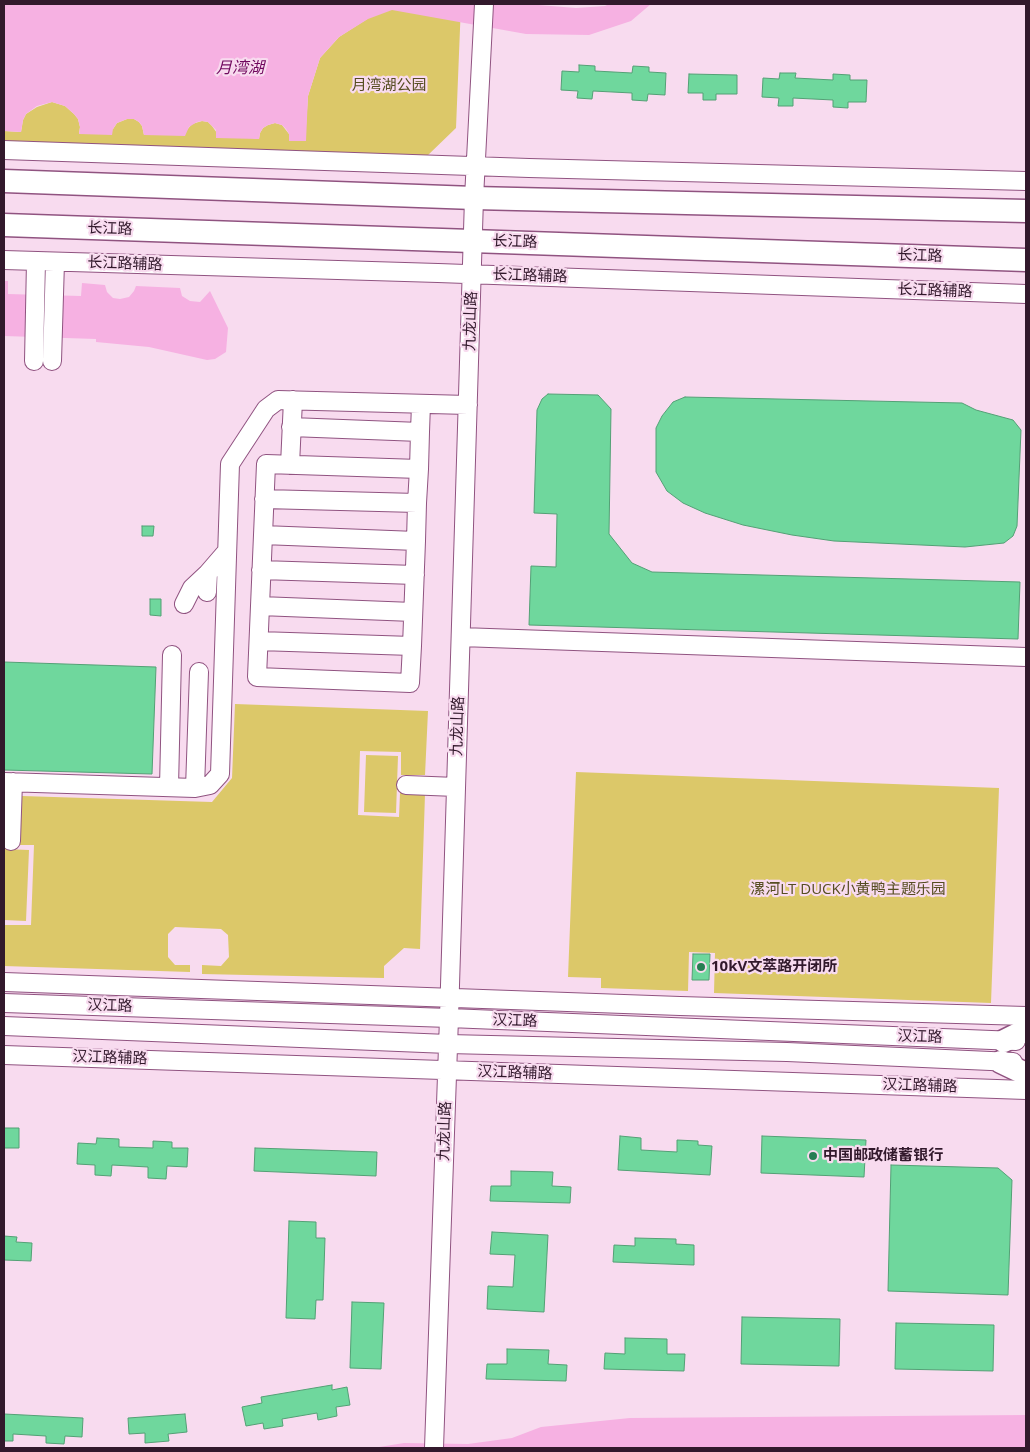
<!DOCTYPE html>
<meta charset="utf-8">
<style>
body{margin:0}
#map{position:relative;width:1030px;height:1452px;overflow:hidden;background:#f8dbef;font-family:"Open Sans",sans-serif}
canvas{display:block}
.frame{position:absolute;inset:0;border:5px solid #32192c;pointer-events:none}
</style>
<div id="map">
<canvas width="1030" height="1452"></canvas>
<div class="frame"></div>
</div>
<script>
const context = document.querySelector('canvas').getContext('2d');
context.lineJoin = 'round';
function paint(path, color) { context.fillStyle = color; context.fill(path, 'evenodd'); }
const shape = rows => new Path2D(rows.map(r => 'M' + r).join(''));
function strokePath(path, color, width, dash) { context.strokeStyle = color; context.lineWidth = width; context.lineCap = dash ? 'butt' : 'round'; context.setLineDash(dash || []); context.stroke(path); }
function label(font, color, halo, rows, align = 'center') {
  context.font = font + ' "Open Sans","Noto Sans SC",sans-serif'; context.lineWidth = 4.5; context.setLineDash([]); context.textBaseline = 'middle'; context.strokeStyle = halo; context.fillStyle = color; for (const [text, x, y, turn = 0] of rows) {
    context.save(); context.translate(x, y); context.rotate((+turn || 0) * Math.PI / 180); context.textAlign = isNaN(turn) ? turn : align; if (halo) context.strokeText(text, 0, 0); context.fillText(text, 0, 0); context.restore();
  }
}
const green = shape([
 [365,4,461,4,456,128,427,156,4,141,4,131,21,132,23,120,26,114,37,107,52,102,65,106,74,114,78,119,80,127,79,134,113,129,117,123,127,119,134,119,139,122,142,126,144,135,186,131,192,124,202,121,208,122,212,126,217,133,259,139,260,133,263,128,268,125,275,123,282,125,289,134,305,141,308,96,320,58,339,37,367,19],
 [235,704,428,711,425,775,401,775,401,752,360,751,358,815,399,817,400,793,425,794,420,949,404,948,384,966,384,978,202,974,202,965,221,966,229,957,228,935,221,929,175,927,168,934,168,957,175,965,190,965,190,972,4,966,4,925,31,925,34,845,20,845,22,796,212,802,232,778],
 [366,755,398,756,396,813,364,812],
 [576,772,999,788,991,1003,714,993,715,953,689,952,688,991,601,988,601,978,568,977],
 [4,849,29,850,26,921,4,920]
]);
const water = shape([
 [4,4,526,4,576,8,605,6,609,4,651,4,631,21,589,35,526,34,392,10,368,19,339,37,320,58,308,96,306,141,289,141,289,134,286,129,282,125,275,123,268,125,263,128,260,133,259,139,216,138,216,130,208,122,202,121,197,122,189,127,185,136,144,135,142,126,139,122,134,119,127,119,117,123,113,129,112,135,79,134,80,127,78,119,74,114,65,106,52,102,37,106,26,114,23,120,21,132,4,131],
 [4,281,8,281,8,294,81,296,82,283,105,285,107,292,113,298,120,299,129,297,134,291,136,286,180,288,182,296,190,301,200,302,210,291,228,328,226,352,215,359,207,360,149,347,96,342,96,339,4,336],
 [1026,1415,1026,1448,373,1448,404,1443,468,1444,512,1438,541,1427,630,1418]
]);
const building = shape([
 [579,65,595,66,595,71,632,73,633,66,649,67,649,72,666,73,665,95,648,94,647,101,632,100,632,93,593,91,592,99,577,98,578,91,561,90,562,71,579,72,579,65],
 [780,73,796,73,795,78,833,80,833,74,850,75,850,80,867,80,866,102,848,102,848,108,833,107,833,100,793,98,793,106,778,106,779,98,762,97,763,78,779,79,780,73],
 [689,74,737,75,737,94,716,94,716,100,703,100,703,93,688,93,689,74],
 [548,394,598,395,611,409,609,534,632,563,652,572,1020,582,1018,639,529,625,531,566,556,567,557,514,534,513,537,410,542,399,548,394],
 [685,397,962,403,976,410,1013,420,1021,430,1017,526,1013,536,1004,543,965,547,834,541,792,535,743,525,705,513,683,503,667,491,656,472,656,428,662,416,673,402,685,397],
 [142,526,154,526,153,536,142,536,142,526],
 [150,599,161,599,161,616,150,615,150,599],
 [4,662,156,667,152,774,4,770,4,662],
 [693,954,710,954,709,980,692,980,693,954],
 [4,1128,19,1128,19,1148,4,1148,4,1128],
 [620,1136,641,1138,641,1150,677,1152,677,1140,698,1141,698,1145,712,1146,710,1175,618,1170,620,1136],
 [762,1136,866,1140,864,1177,761,1173,762,1136],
 [97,1138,119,1139,119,1147,153,1148,153,1141,172,1142,172,1148,188,1148,187,1167,167,1166,166,1179,148,1178,148,1167,112,1165,111,1176,95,1175,95,1165,77,1164,78,1143,96,1144,97,1138],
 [255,1148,377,1152,376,1176,254,1171,255,1148],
 [891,1165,998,1168,1012,1180,1008,1295,888,1291,891,1165],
 [511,1171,553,1172,552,1186,571,1187,570,1203,490,1201,491,1186,511,1186,511,1171],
 [289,1221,316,1222,316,1238,325,1238,323,1300,316,1300,315,1319,286,1318,289,1221],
 [492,1232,548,1235,544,1312,487,1309,488,1286,513,1287,515,1255,490,1254,492,1232],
 [4,1236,17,1237,16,1242,32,1243,31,1261,4,1260,4,1236],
 [635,1238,676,1239,676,1244,694,1245,694,1265,613,1262,614,1245,635,1246,635,1238],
 [352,1302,384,1303,381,1369,350,1368,352,1302],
 [742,1317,840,1319,839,1366,741,1364,742,1317],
 [896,1323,994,1325,993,1371,895,1369,896,1323],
 [625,1338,667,1339,667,1354,685,1354,684,1371,604,1369,605,1353,625,1354,625,1338],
 [507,1349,549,1350,548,1364,567,1365,566,1381,486,1379,487,1364,507,1364,507,1349],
 [332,1385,332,1390,347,1387,350,1405,336,1407,337,1416,318,1420,317,1413,282,1419,283,1426,264,1429,263,1423,246,1426,242,1407,262,1403,261,1397,332,1385],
 [4,1414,83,1418,82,1437,65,1436,64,1444,46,1443,46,1436,13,1434,13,1441,4,1441,4,1414],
 [185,1414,187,1432,168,1434,169,1441,145,1443,145,1433,129,1434,128,1418,185,1414]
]);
const minor = shape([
 [4,150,529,168,1026,181],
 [4,260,438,273,1026,294],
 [34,361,36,261],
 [52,361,55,262],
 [291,427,420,432],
 [290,465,293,400],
 [419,469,266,464,257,677,410,683,412,646,416,541,417,503,419,469,420,432,421,404],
 [264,499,417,503],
 [263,535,416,541],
 [261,570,415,575],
 [207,592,208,573,227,551],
 [184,604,192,588,208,573],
 [260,606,413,612],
 [461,637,1026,657],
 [259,641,412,646],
 [4,782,195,788,210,785,220,774,230,464,266,409,278,400,468,405],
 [406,785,456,787],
 [169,787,172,655],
 [195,788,199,672],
 [11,841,13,782],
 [4,982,680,1006,1026,1016],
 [4,1003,449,1018,1016,1041],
 [4,1026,448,1044,787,1052,1013,1062],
 [4,1055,1026,1090],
 [434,1448,449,1018,474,198,484,4]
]);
const major = shape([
 [4,181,474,198,1026,211],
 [4,225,1026,260],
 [1004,1041,1026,1030],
 [1001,1062,1026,1074]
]);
const markers = [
 [701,967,5,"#267e53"],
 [813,1156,5,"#267e53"]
];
const parkNames = [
 ["月湾湖公园",389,86],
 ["漯河LT DUCK小黄鸭主题乐园",848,890]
];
const streetNames = [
 ["长江路",110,229,2],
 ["长江路",515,242,2],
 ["长江路",920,256,2],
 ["长江路辅路",125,264,2],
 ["长江路辅路",530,276,2],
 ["长江路辅路",935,291,2],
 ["九龙山路",471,321,-88],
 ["九龙山路",458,726,-88],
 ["汉江路",110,1006,2],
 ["汉江路",515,1021,2],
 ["汉江路",920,1037,2],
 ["汉江路辅路",110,1058,2],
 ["汉江路辅路",515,1073,2],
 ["汉江路辅路",920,1086,2],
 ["九龙山路",445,1131,-88]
];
const poiNames = [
 ["10kV文萃路开闭所",711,967],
 ["中国邮政储蓄银行",823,1156]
];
const waterNames = [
 ["月湾湖",240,68]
];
paint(green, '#dcc869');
paint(water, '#f6b1e2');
paint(building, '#6fd79d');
strokePath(building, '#53a075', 1);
strokePath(minor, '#905380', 20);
strokePath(major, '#905380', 25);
strokePath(minor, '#fff', 18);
strokePath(major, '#fff', 22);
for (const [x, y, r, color] of markers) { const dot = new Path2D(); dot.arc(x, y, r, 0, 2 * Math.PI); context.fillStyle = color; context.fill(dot); strokePath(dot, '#f8dbef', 2); }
label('15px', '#564d21', '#f8dbef', parkNames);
label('15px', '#32192c', '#f8dbef', streetNames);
label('bold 15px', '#32192c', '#f8dbef', poiNames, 'left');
label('italic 16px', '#6f075d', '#f8dbef', waterNames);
</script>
